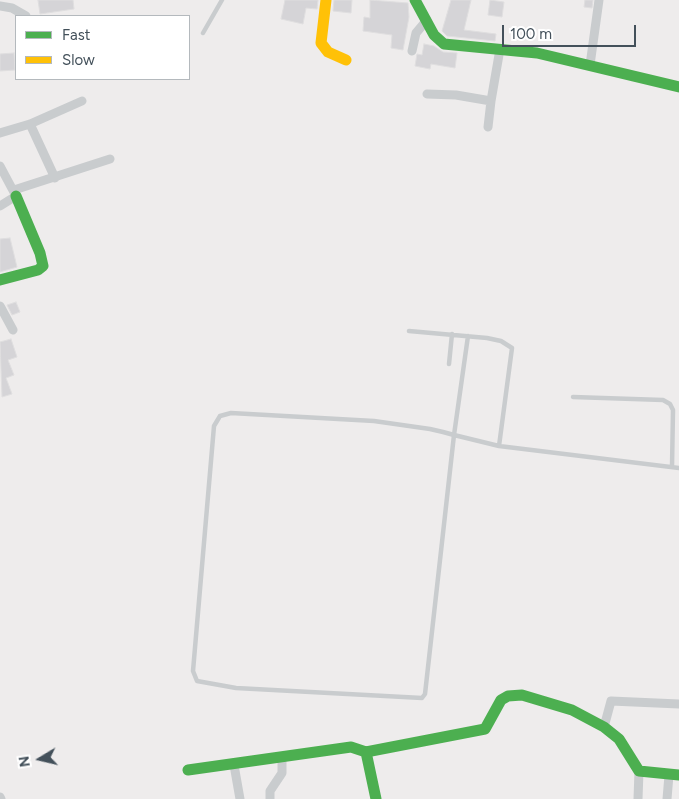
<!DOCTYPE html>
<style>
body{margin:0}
#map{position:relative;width:679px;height:799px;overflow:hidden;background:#eeecec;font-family:Figtree,sans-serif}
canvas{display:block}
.legend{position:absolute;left:15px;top:15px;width:175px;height:65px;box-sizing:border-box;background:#fff;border:1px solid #b4b9bd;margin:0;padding:6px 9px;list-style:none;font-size:15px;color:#43505a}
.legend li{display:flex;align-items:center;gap:10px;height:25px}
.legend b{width:25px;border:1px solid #b4b9bd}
.north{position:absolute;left:15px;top:734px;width:50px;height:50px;-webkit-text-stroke:4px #fff;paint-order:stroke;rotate:261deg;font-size:14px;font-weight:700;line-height:20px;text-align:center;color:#43505a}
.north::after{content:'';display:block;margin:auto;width:18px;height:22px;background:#43505a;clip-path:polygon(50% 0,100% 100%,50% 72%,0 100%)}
.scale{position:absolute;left:502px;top:25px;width:134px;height:22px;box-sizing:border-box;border:2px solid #43505a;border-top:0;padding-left:6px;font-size:15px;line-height:18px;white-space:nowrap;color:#43505a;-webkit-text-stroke:4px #fff;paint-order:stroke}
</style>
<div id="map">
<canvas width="679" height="799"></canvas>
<ul class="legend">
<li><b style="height:6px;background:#4caf50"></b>Fast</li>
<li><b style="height:6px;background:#ffc107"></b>Slow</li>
</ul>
<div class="north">N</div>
<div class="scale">100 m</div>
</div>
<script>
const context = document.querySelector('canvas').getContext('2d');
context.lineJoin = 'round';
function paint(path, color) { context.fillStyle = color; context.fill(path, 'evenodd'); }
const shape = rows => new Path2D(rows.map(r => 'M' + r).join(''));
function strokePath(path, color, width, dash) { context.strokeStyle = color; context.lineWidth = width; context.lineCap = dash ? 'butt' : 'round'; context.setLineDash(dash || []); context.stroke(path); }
const building = shape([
 [38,0,73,0,74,9,40,14,38,0],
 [285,0,318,0,317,9,306,8,303,24,281,19,285,0],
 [334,0,352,0,351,13,333,11,334,0],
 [370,0,408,3,409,17,403,50,391,48,392,35,363,31,364,17,370,18,370,0],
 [451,0,471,0,464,30,496,34,495,41,447,36,442,31,451,0],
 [490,0,504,2,502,17,488,15,490,0],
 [585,0,593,0,592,8,584,7,585,0],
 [424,44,434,46,443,52,457,53,455,68,431,64,430,69,415,66,417,54,422,55,424,44],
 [14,53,15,70,0,71,0,54,14,53],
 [10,238,17,267,0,272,0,239,10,238],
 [16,302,20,312,12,315,7,305,16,302],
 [11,339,17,357,8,360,14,375,6,378,12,394,2,397,0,342,11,339]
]);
const lane = shape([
 [203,33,222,0],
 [409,331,487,338,501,341,512,348,499,446],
 [468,336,454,435,425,694,422,698,236,688,197,681,193,671,214,426,220,416,231,413,374,421,430,429,443,432,454,435,499,446,679,468],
 [449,364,452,334],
 [573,397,663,400,670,404,673,410,672,467]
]);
const street = shape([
 [0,6,12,8,26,16],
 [412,51,416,33,427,20],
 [590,65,599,0],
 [427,94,456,95,491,101,500,49],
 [30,124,55,178],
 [488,127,491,101],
 [0,133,30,124,82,101],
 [0,166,16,196,0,206],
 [14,190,110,159],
 [0,306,13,330],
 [604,727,611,701,679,704],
 [234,765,240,799],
 [0,797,1,799],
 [270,799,270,791,282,773,282,758],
 [638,799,639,771],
 [667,799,669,775]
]);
const fast = shape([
 [415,0,434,35,444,44,537,53,679,87],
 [0,280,38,270,43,266,40,253,16,196],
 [188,770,351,747,366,752],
 [376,799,366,752,485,729,501,700,508,696,522,695,572,710,604,727,619,739,639,771,679,775]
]);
const slow = shape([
 [326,0,321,43,328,52,346,60]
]);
paint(building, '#d5d4d7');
strokePath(building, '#dfdedf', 1);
strokePath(lane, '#c9ccce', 4.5);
strokePath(street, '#c9ccce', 9);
strokePath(fast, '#4caf50', 11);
strokePath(slow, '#ffc107', 11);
</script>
